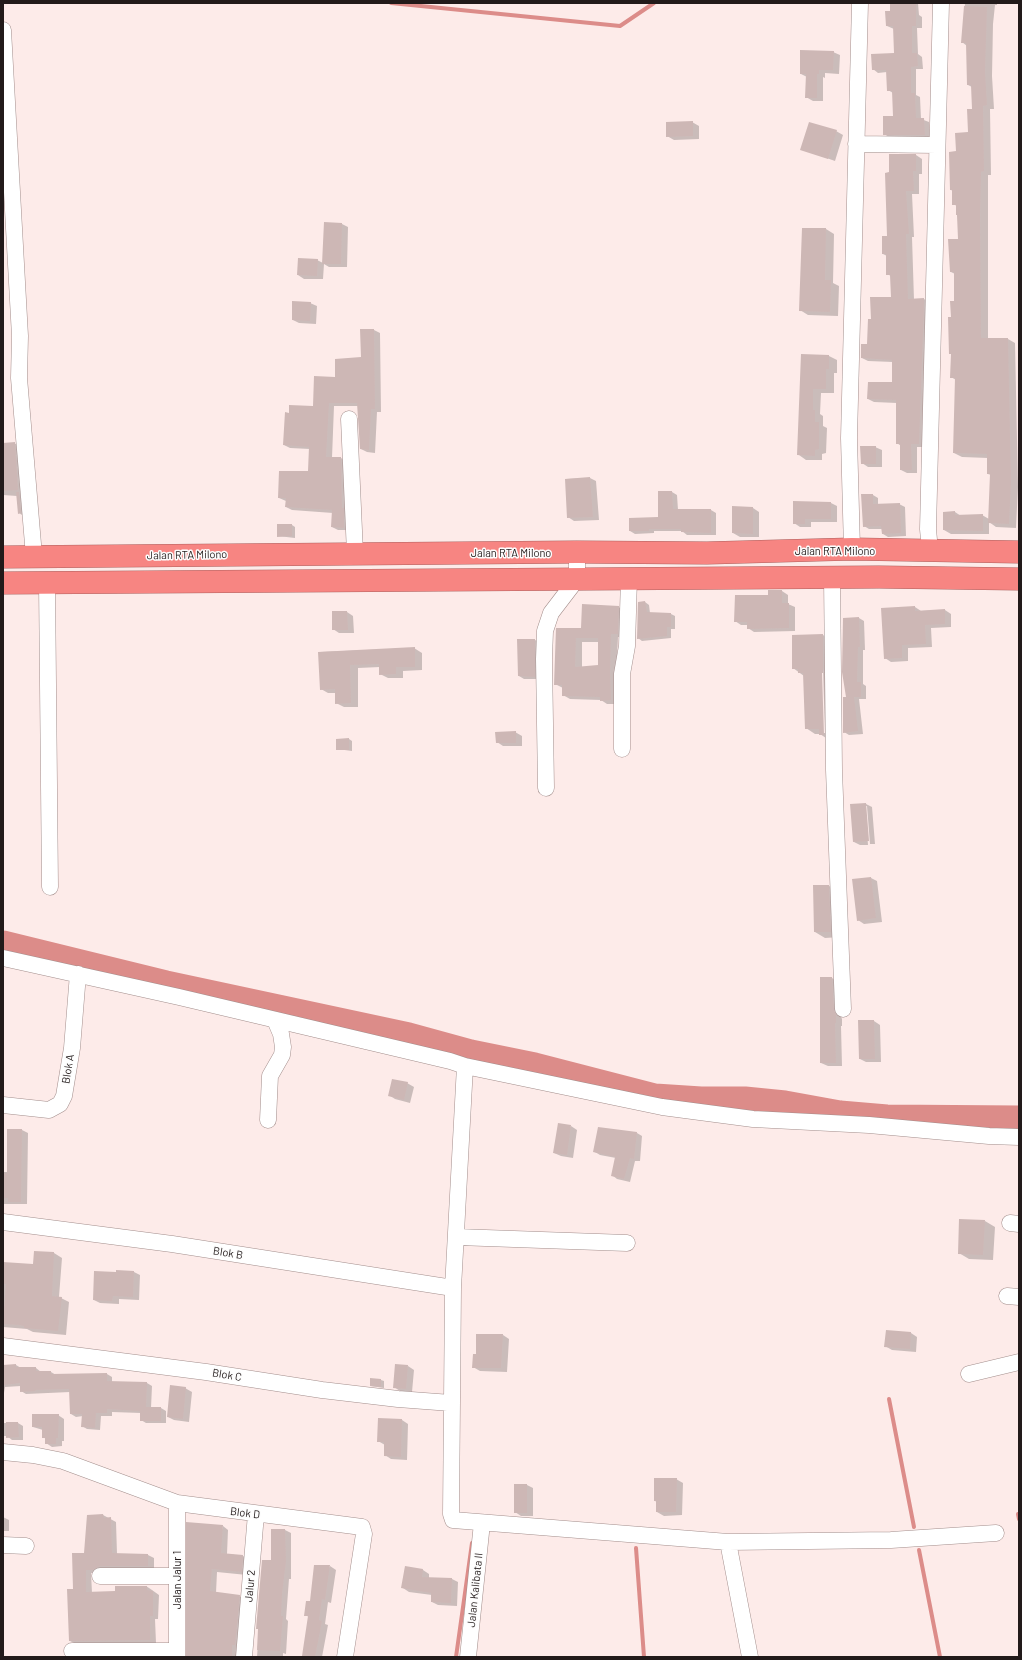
<!DOCTYPE html>
<style>
body{margin:0}
#map{position:relative;width:1022px;height:1660px;overflow:hidden;background:#fdebe9;font-family:Barlow,sans-serif}
canvas{display:block}
.frame{position:absolute;inset:0;border:4px solid #221a1a;pointer-events:none}
</style>
<div id="map">
<canvas width="1022" height="1660"></canvas>
<div class="frame"></div>
</div>
<script>
const context = document.querySelector('canvas').getContext('2d');
context.lineJoin = 'round';
function paint(path, color) { context.fillStyle = color; context.fill(path, 'evenodd'); }
const shape = rows => new Path2D(rows.map(r => 'M' + r).join(''));
function strokePath(path, color, width, dash) { context.strokeStyle = color; context.lineWidth = width; context.lineCap = dash ? 'butt' : 'round'; context.setLineDash(dash || []); context.stroke(path); }
function label(font, color, halo, rows, align = 'center') {
  context.font = font + ' Barlow,sans-serif'; context.lineWidth = 3; context.setLineDash([]); context.textBaseline = 'middle'; context.strokeStyle = halo; context.fillStyle = color; for (const [text, x, y, turn = 0] of rows) {
    context.save(); context.translate(x, y); context.rotate((+turn || 0) * Math.PI / 180); context.textAlign = isNaN(turn) ? turn : align; if (halo) context.strokeText(text, 0, 0); context.fillText(text, 0, 0); context.restore();
  }
}
const shadow = shape([
 [891,3,918,3,919,15,922,17,922,28,917,28,918,54,922,57,923,69,916,69,916,95,920,97,921,119,929,122,930,138,889,137,884,134,894,116,893,93,888,90,887,72,878,73,873,69,895,54,894,29,887,26,891,12],
 [965,3,997,3,997,5,995,5,993,24,992,76,994,109,990,109,991,175,988,175,988,339,1008,339,1015,343,1018,487,1016,528,996,527,989,522,989,534,951,534,944,530,944,513,955,512,961,516,982,515,989,519,991,475,988,474,988,458,962,457,954,453,956,380,951,377,952,318,955,302,955,274,951,272,959,239,957,206,953,204,953,191,951,190,957,152,969,133,973,110,972,87,968,85,967,46,962,42],
 [833,52,840,55,839,74,825,73,825,78,823,77,823,101,813,101,806,97,807,77,801,74],
 [692,122,699,126,699,139,674,140,667,136],
 [836,131,843,135,835,161,801,149],
 [890,155,916,155,922,159,922,174,919,174,919,194,912,194,914,237,912,237,914,300,924,299,930,303,925,447,917,447,917,473,907,473,901,470,901,446,897,443,897,403,874,402,868,399,893,383,893,362,868,361,862,358,868,345,872,320,892,298,891,276,887,274,887,256,883,254,888,237],
 [325,223,342,224,348,227,347,267,329,267,324,264,323,279,304,279,298,275,317,260,323,263],
 [826,229,834,234,833,283,839,286,838,316,808,315,800,310],
 [310,303,317,306,316,324,299,323,293,320],
 [361,330,374,330,380,333,381,412,377,412,375,453,367,452,361,449,359,406,334,406,332,458,341,458,347,462,350,530,338,530,332,527,333,513,292,510,286,507,286,501,279,498,309,472,310,449,290,448,284,445,290,414,314,407,336,378,362,358],
 [802,355,829,356,837,360,837,373,834,373,834,393,821,393,820,414,823,416,823,426,827,428,826,453,822,454,822,460,806,460,799,455],
 [14,443,24,448,25,517,19,513,17,496,3,495,3,444],
 [875,447,882,450,882,467,868,467,862,463],
 [590,478,596,481,599,520,574,521,568,517,566,479],
 [659,492,672,492,677,495,678,510,711,510,716,513,716,535,687,535,682,531,654,531,654,533,635,534,630,531,660,518],
 [873,495,878,498,878,505,899,504,905,507,906,536,888,537,883,534,882,529,869,529,864,526],
 [831,503,837,506,837,522,811,522,811,527,800,527,794,523],
 [753,508,759,512,759,537,740,537,733,533],
 [292,525,295,527,295,538,278,536],
 [769,591,782,591,788,595,788,604,795,607,795,631,754,632,748,628,748,625,741,625,735,621,769,596],
 [645,602,649,605,650,613,671,614,675,616,675,629,671,629,671,638,642,641,638,638],
 [618,607,625,610,624,637,618,637,616,679,617,704,607,704,601,700,570,699,563,695,563,688,555,684,557,629,582,629],
 [582,642,599,642,599,666,582,668],
 [915,607,921,611,945,610,951,614,951,627,931,628,932,647,908,648,908,661,891,662,885,658],
 [333,612,347,612,353,616,354,633,339,633,333,629],
 [859,618,864,621,865,650,863,650,863,684,866,686,866,699,859,699,863,734,849,735,844,732],
 [823,635,832,641,829,740,820,734,815,734,806,728,804,676,793,668],
 [821,668,823,668,825,733,823,733],
 [535,640,541,643,540,679,524,679,519,676],
 [414,648,422,653,422,670,403,671,403,678,388,678,380,674,380,667,358,668,358,707,344,707,336,703,336,693,328,693,321,689,320,652],
 [515,732,522,736,522,746,503,746,497,742],
 [349,739,352,741,352,751,337,749],
 [866,804,872,807,875,844,870,844,867,806,865,806,868,845,860,845,854,842],
 [871,878,877,881,882,922,864,924,858,920],
 [829,886,838,891,840,937,825,938,815,932],
 [832,978,838,982,840,1014,842,1019,842,1026,841,1026,842,1066,828,1066,821,1063],
 [859,1021,874,1021,880,1025,881,1062,866,1062,860,1059],
 [407,1083,414,1087,410,1103,395,1099,389,1095],
 [571,1126,577,1130,573,1158,561,1156,554,1153],
 [22,1130,28,1133,27,1204,3,1204,3,1172,8,1172],
 [637,1133,642,1136,640,1161,635,1161,630,1182,617,1179,612,1175,616,1158,600,1155,595,1152],
 [985,1221,995,1227,993,1260,969,1259,959,1253],
 [35,1252,54,1253,62,1258,59,1297,69,1302,66,1335,33,1332,27,1329,3,1327,3,1263,34,1265],
 [95,1272,134,1272,140,1275,139,1300,119,1299,119,1304,100,1303,94,1300],
 [887,1331,911,1333,917,1337,916,1352,892,1350,885,1346],
 [503,1335,509,1339,507,1372,480,1371,473,1367,477,1355],
 [3,1364,4,1366,16,1365,21,1368,36,1368,41,1372,51,1372,56,1375,107,1374,112,1377,112,1382,147,1383,152,1386,151,1408,161,1408,166,1411,166,1423,146,1423,141,1420,141,1413,112,1412,112,1416,101,1416,100,1430,87,1429,82,1426,83,1416,76,1417,71,1414,70,1392,26,1394,21,1391,21,1386,5,1387,3,1399],
 [408,1366,414,1370,412,1392,400,1391,394,1387],
 [381,1380,384,1381,384,1388,371,1386],
 [185,1388,192,1392,189,1422,174,1420,168,1417],
 [58,1415,64,1419,64,1441,62,1441,62,1446,52,1447,46,1443,46,1439,43,1437,43,1430,33,1427],
 [402,1420,408,1424,407,1460,391,1459,385,1455,385,1445,378,1441],
 [3,1423,18,1423,23,1426,23,1440,12,1440,7,1436,3,1436],
 [676,1479,683,1483,682,1515,664,1516,657,1512,657,1502,655,1501],
 [515,1485,527,1485,533,1488,533,1516,521,1516,515,1512],
 [103,1515,116,1522,117,1554,148,1555,154,1558,154,1569,91,1573,92,1593,116,1592,146,1586,152,1590,159,1595,158,1619,155,1619,156,1643,76,1644,70,1641,74,1590,85,1554],
 [3,1517,9,1520,9,1531,3,1531],
 [223,1526,228,1530,227,1554,243,1556,248,1559,247,1575,217,1572,216,1593,239,1596,245,1599,237,1657,188,1657],
 [285,1530,291,1533,291,1579,289,1579,286,1619,288,1621,286,1654,283,1653,283,1657,257,1657,259,1629,272,1561],
 [330,1566,336,1570,331,1603,328,1602,325,1624,328,1625,322,1657,304,1657,309,1617,305,1615],
 [405,1568,423,1570,429,1574,429,1578,452,1579,458,1582,457,1606,438,1605,432,1602,432,1595,409,1592,403,1588]
]);
const stream = shape([
 [391,3,620,26,654,3],
 [889,1399,914,1527],
 [1018,1514,1019,1519],
 [636,1548,644,1657],
 [919,1550,940,1657],
 [456,1657,472,1543]
]);
const river = shape([
 [3,943,166,983,409,1035,471,1052,535,1065,655,1096,701,1099,745,1099,785,1103,840,1113,887,1117,1019,1118]
]);
const building = shape([
 [890,3,916,3,916,26,912,26,912,53,917,53,918,66,911,67,911,93,915,93,916,118,924,118,925,135,883,135,883,116,893,116,892,91,887,91,886,70,872,70,871,54,894,53,893,26,886,26,885,11,890,11],
 [964,6,987,7,985,72,987,105,983,106,984,171,981,172,980,215,981,338,1008,338,1011,482,1009,524,988,523,990,474,987,474,987,454,953,453,955,378,950,378,951,354,949,354,948,317,951,317,950,301,954,301,954,272,950,272,948,239,958,239,957,215,956,215,956,205,952,205,952,190,950,190,949,152,956,151,955,133,968,132,967,109,972,109,971,85,967,85,966,43,961,43],
 [800,50,834,51,833,70,819,70,819,74,817,74,817,98,805,98,806,74,800,74],
 [693,121,693,136,666,137,666,122],
 [809,122,837,130,828,159,800,150],
 [889,154,916,154,916,171,913,171,914,191,906,191,909,234,906,234,908,299,924,298,924,304,919,444,911,444,912,470,900,470,900,444,896,444,896,400,867,399,868,382,892,382,892,360,861,358,861,344,867,344,868,319,871,319,870,297,891,297,890,275,886,275,886,254,882,254,882,236,887,236,885,173,889,172],
 [324,222,342,223,341,264,322,264],
 [802,228,826,228,825,280,831,280,830,312,799,311],
 [298,258,318,259,317,276,297,275],
 [292,301,311,302,310,321,292,320],
 [360,329,374,329,375,409,371,409,369,450,360,449,357,403,329,403,326,457,341,457,342,508,344,508,344,528,331,527,332,510,285,507,286,498,278,498,279,471,308,471,309,447,283,445,285,412,289,413,289,405,313,406,314,376,335,377,335,359,361,357],
 [801,354,829,355,829,369,826,369,826,389,813,389,813,410,815,410,815,422,819,422,819,449,815,450,815,456,797,455],
 [15,442,18,490,3,491,3,443],
 [860,446,876,446,876,464,861,464],
 [590,477,593,517,567,518,565,479],
 [658,491,672,491,673,509,711,509,711,533,681,532,681,529,649,529,649,531,629,531,629,518,658,517],
 [16,492,19,492,21,513,18,514],
 [861,494,873,494,873,504,900,503,901,533,882,534,881,526,863,527],
 [793,501,831,502,831,519,805,519,805,524,793,524],
 [732,506,753,507,753,534,732,533],
 [955,511,955,515,983,514,983,531,943,530,943,512],
 [277,524,292,524,292,536,277,537],
 [768,590,782,590,782,603,789,603,789,628,747,629,747,622,734,622,735,595,768,595],
 [645,601,647,612,671,613,671,627,667,627,667,636,637,639,638,602],
 [582,604,619,606,618,634,611,634,610,674,611,700,600,701,600,697,562,696,562,685,554,685,556,628,581,628],
 [576,638,598,638,598,665,575,667],
 [915,606,915,611,945,609,945,624,925,625,926,644,902,645,902,658,884,659,881,608],
 [332,611,347,611,348,630,332,630],
 [859,617,860,647,858,647,857,682,861,682,861,697,854,697,858,731,843,733,843,697,846,697,842,672,843,618],
 [823,634,823,673,822,673,824,735,819,735,819,729,805,729,803,673,798,673,798,669,792,669,792,635],
 [517,639,535,639,535,677,518,676],
 [415,647,415,667,396,667,396,674,379,675,379,664,350,665,351,703,335,704,335,689,320,690,318,652],
 [516,731,516,743,496,743,495,732],
 [349,738,349,750,336,750,336,739],
 [866,803,869,841,853,842,850,804],
 [871,877,876,918,857,921,852,879],
 [813,885,829,885,831,932,814,932],
 [820,977,832,977,834,1009,836,1015,836,1023,835,1023,836,1063,820,1063],
 [858,1020,874,1020,875,1059,859,1059],
 [392,1079,408,1082,404,1100,388,1096],
 [558,1123,571,1125,567,1155,553,1153],
 [598,1127,637,1132,634,1159,630,1158,624,1179,611,1176,615,1157,593,1152],
 [7,1129,22,1129,21,1202,8,1202,8,1198,3,1198,3,1173,7,1173],
 [959,1219,985,1220,983,1255,958,1254],
 [34,1251,54,1252,52,1296,62,1297,58,1331,24,1328,24,1326,19,1325,3,1324,6,1284,3,1284,3,1262,33,1264],
 [116,1270,134,1271,133,1297,113,1296,112,1301,93,1300,94,1271,116,1272],
 [886,1330,911,1332,910,1349,884,1347],
 [476,1334,503,1334,501,1368,472,1368,473,1354,476,1354],
 [16,1364,16,1367,36,1367,36,1371,51,1371,51,1374,107,1373,107,1381,147,1382,146,1407,161,1407,161,1421,140,1421,140,1411,107,1409,107,1413,96,1413,95,1428,81,1427,82,1414,70,1414,69,1389,35,1390,36,1391,20,1392,20,1383,4,1385,3,1365],
 [395,1364,408,1365,406,1389,393,1388],
 [370,1378,381,1379,381,1387,370,1386],
 [170,1385,186,1387,183,1419,167,1417],
 [32,1414,59,1414,58,1438,56,1438,56,1444,45,1444,45,1438,42,1438,42,1427,32,1427],
 [378,1418,402,1419,401,1457,384,1456,384,1442,377,1442],
 [6,1422,18,1422,19,1437,6,1438],
 [654,1478,677,1478,676,1512,656,1512,656,1501,654,1501],
 [514,1484,527,1484,527,1513,514,1513],
 [103,1514,104,1518,111,1517,112,1553,148,1554,148,1566,100,1566,93,1570,86,1570,86,1592,115,1591,115,1586,147,1586,147,1590,153,1591,153,1616,150,1616,150,1640,69,1641,67,1589,73,1589,72,1553,84,1553,87,1515],
 [186,1522,223,1525,221,1553,243,1555,242,1572,212,1569,210,1591,240,1595,235,1645,232,1645,232,1657,186,1657],
 [271,1529,285,1529,286,1561,282,1594,281,1616,283,1616,280,1651,257,1650,258,1629,256,1629,262,1560,271,1560],
 [314,1565,330,1565,325,1600,322,1599,319,1620,322,1621,315,1657,302,1656,308,1616,304,1616,306,1601,310,1601],
 [405,1566,423,1569,422,1577,452,1578,451,1603,431,1602,431,1593,401,1588]
]);
const minor = shape([
 [3,30,20,336,19,378,34,556],
 [856,144,937,145],
 [349,419,355,553],
 [852,549,849,438,860,3],
 [930,551,928,529,941,3],
 [832,577,834,770,843,1009],
 [47,583,50,887],
 [622,749,622,674,627,646,629,578],
 [546,788,544,659,545,631,551,613,577,579,577,552],
 [3,958,179,997,450,1061,465,1066,662,1107,753,1119,869,1125,989,1136,1019,1137],
 [465,1066,453,1288,451,1514,453,1520,728,1542,891,1540,996,1533],
 [3,1105,49,1110,60,1104,64,1096,72,1048,78,974],
 [268,1120,270,1076,282,1055,283,1047,281,1034,275,1020],
 [3,1222,172,1244,453,1288],
 [1010,1223,1019,1224],
 [457,1237,627,1243],
 [1007,1296,1019,1297],
 [3,1346,206,1372,322,1390,398,1399,451,1403],
 [969,1374,1019,1362],
 [3,1452,33,1455,63,1461,177,1503,362,1527,364,1534,345,1657],
 [728,1542,750,1657],
 [3,1545,26,1546],
 [100,1576,177,1576],
 [72,1651,177,1651],
 [177,1657,177,1503],
 [244,1657,256,1514],
 [468,1657,482,1523]
]);
const highway = shape([
 [3,557,577,552,707,553,852,549,1019,552],
 [3,583,879,577,1019,579]
]);
const streetNames = [
 ["Jalan RTA Milono",835,551],
 ["Jalan RTA Milono",511,553],
 ["Jalan RTA Milono",187,555,-1],
 ["Blok A",68,1069,-81],
 ["Blok B",228,1253,9],
 ["Blok C",227,1375,9],
 ["Blok D",245,1513,7],
 ["Jalan Jalur 1",177,1580,-90],
 ["Jalur 2",250,1586,-85],
 ["Jalan Kalibata II",475,1590,-84]
];
paint(shadow, '#0003');
strokePath(stream, '#dc8c89', 4);
strokePath(river, '#dc8c89', 25);
paint(building, '#cdb7b5');
strokePath(minor, '#a38e8c', 17);
strokePath(highway, '#ac605e', 23);
strokePath(minor, '#fff', 16);
strokePath(highway, '#f78582', 22);
label('11px', '#221a1a', '#fdfdfd', streetNames);
</script>
